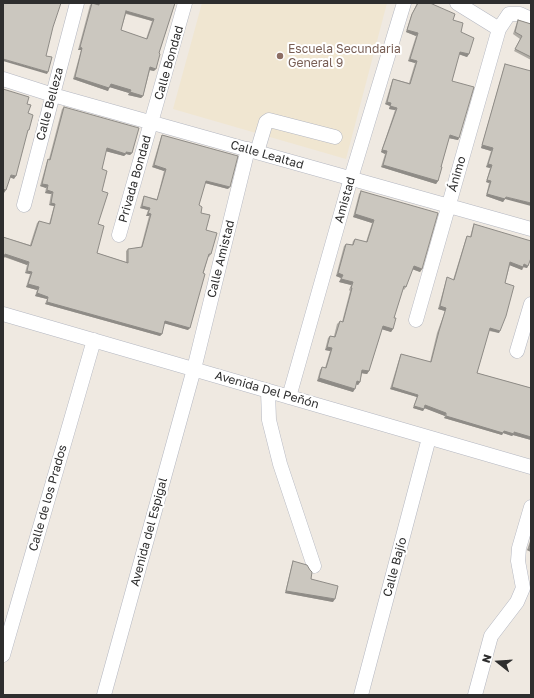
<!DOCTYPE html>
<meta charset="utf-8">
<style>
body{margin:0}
#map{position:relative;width:534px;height:698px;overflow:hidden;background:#efe9e1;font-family:"Golos Text",sans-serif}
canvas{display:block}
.frame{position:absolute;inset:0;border:4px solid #2e2e2e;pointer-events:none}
.north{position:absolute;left:478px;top:642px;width:40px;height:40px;-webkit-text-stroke:3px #fff;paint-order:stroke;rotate:287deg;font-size:11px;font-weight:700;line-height:16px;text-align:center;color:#2e2e2e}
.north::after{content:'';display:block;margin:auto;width:14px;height:18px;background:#2e2e2e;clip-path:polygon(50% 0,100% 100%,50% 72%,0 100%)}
</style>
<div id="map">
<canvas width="534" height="698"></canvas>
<div class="frame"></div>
<div class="north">N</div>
</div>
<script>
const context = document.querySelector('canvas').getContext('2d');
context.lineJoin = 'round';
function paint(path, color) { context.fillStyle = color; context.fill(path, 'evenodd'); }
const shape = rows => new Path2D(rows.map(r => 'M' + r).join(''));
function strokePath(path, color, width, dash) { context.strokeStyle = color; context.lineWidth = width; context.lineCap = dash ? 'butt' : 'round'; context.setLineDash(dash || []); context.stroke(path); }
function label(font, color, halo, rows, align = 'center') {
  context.font = font + ' "Golos Text",sans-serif'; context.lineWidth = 4; context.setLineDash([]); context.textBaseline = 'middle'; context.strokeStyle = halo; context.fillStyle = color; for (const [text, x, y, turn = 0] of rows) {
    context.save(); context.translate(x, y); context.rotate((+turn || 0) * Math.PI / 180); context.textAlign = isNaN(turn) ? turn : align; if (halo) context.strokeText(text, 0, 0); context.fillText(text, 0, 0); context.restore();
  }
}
const education = shape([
 [202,3,387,3,346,159,173,109]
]);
const minor = shape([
 [457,3,499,29,509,14,520,14,531,19],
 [3,79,53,95,531,229],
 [257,152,266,122,269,120,335,137],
 [24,205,77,3],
 [119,235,185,3],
 [3,314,531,467],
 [416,320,499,29],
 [517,351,531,304],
 [268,391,269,420,280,464,314,566],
 [289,397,351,178,404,3],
 [3,655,94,340],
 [104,695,194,369,248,149],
 [361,695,429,438],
 [475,695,491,636,517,602,523,588,518,561,519,548,531,507]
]);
const wall = shape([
 [92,3,98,5,98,3,175,3,159,53,154,71,150,70,143,96,141,98,128,95,129,93,110,87,108,91,73,79,81,50,78,50,90,5],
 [126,14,152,21,146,39,121,30],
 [417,3,430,3,453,20,461,32,469,54,467,57,459,54,452,81,459,138,458,140,449,138,441,167,438,181,436,184,381,167,385,154,381,152,395,110,389,109,390,106,385,104,392,81,393,79,409,83,415,63,408,61,416,36,406,32,411,16],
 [518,20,531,24,531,60,514,51,520,39,513,34,517,22],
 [505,64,505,199,503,202,486,196,489,183,486,182,490,168,486,167,491,151,481,148,504,67],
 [64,107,132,153,130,155,126,154,124,156,106,151,102,169,102,191,98,224,97,253,126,262,126,251,128,249,141,247,149,216,146,216,148,210,140,208,143,198,144,196,157,199,164,171,152,167,161,137,162,135,228,189,205,183,199,205,206,230,211,254,209,257,208,257,188,330,164,323,162,334,160,336,45,304,47,299,35,296,37,290,26,287,30,274,25,273,27,265,4,257,3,237,30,245,37,223,39,221,49,224,54,206,49,205,51,194,45,193,46,188,40,186,47,161,48,159,49,159,62,109],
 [361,191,422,269,420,272,412,269,406,287,404,290,403,289,394,318,393,329,391,332,382,329,369,371,367,374,362,373,360,382,358,385,356,384,353,392,317,381,320,370,322,367,325,368,330,351,325,350,328,338,330,336,334,336,337,324,340,321,342,322,350,291,349,290,351,285,339,282,341,278,336,276,344,246,346,244,352,245,353,241,355,239,366,242,372,223,353,217,359,194],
 [474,224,528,266,527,268,524,267,522,270,510,265,505,283,499,333,489,331,477,373,531,388,531,387,531,440,513,435,512,436,503,433,502,435,444,418,445,416,425,408,423,411,413,408,417,397,390,389,400,356,401,354,430,362,437,333,445,311,438,309,446,280,447,277,453,280,466,238,467,236,470,237,473,226],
 [531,538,531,552,527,550],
 [293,561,333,602,285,593,292,564]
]);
const shadedWall = shape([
 [126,11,154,19,152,21,125,13],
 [407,30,418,33,416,36,406,32],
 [80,47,82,48,81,50,78,50],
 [460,52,469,54,467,57,458,54],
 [3,59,48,72,47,74,3,61],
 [410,59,417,61,415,63,408,61],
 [150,67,156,69,154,71,149,70],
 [75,77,109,88,108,91,73,79],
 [111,84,131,90,129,93,109,87],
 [130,92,143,96,141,98,128,95],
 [387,102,391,103,390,106,385,104],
 [390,106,397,108,395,110,389,109],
 [450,135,459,138,458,140,448,138],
 [482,145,493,148,491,151,481,148],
 [107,148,126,152,132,153,130,155,126,154,124,156,105,151],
 [382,150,387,151,385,154,381,152],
 [488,164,492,165,490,168,486,167],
 [154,165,166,169,164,171,152,167],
 [383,165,438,181,436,184,381,167],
 [11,175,16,176,14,179,9,177],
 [487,180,491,181,489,183,486,182],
 [206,181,230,187,228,189,205,183],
 [42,184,48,185,46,188,40,186],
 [3,189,6,190,4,193,3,192],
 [47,190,53,192,51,194,45,193],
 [487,194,506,197,531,203,531,206,505,199,503,202,486,196],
 [51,203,55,204,54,206,49,205],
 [142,206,150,208,148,210,140,208],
 [148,213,151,214,149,216,146,216],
 [355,214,374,220,372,223,353,217],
 [5,254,29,262,27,265,3,256],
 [510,262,523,267,522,270,509,265],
 [524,264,528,266,527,268,523,267],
 [414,266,422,269,420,272,412,269],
 [27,271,32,272,30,274,25,273],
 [338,273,343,275,341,278,336,276],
 [341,279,353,282,351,285,339,282],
 [28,284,39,287,37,290,26,287],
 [37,293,48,297,47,299,35,296],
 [47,302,162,334,160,336,45,304],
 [440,306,446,308,445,311,438,309],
 [165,321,190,328,188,330,163,323],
 [383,326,393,329,391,332,381,329],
 [490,328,500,331,499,333,488,330],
 [327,347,332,348,330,351,325,350],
 [362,370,369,371,367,374,360,373],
 [319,378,355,389,353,392,317,381],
 [357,381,360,382,358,385,355,384],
 [392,387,418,395,417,397,390,389],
 [425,405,446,413,445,416,424,408],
 [414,406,424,409,423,411,413,408],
 [446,416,504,431,514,432,531,437,531,440,513,435,512,436,503,433,502,435,444,418],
 [529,548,531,549,531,552,527,550],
 [286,591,335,599,333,602,285,593]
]);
const building = shape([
 [3,3,61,3,53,27,46,56,52,57,48,72,3,59,3,3],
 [92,3,99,5,99,3,175,3,159,53,160,54,156,69,150,67,143,96,130,92,131,90,111,84,109,88,75,77,82,48,80,47,92,3],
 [126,11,154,19,147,39,121,30,126,11],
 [418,3,430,3,455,14,453,20,463,23,461,32,474,38,469,54,460,52,452,81,474,87,459,138,450,135,441,167,442,167,438,181,383,165,387,151,382,150,397,108,390,106,391,103,387,102,393,79,410,84,417,61,410,59,418,33,407,30,412,14,418,3],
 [518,20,531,24,531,57,515,49,522,36,515,32,518,20],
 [505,64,531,71,531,203,506,197,505,199,487,194,491,181,487,180,492,165,488,164,493,148,482,145,505,64],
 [3,89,29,97,27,104,31,105,28,113,33,115,29,130,28,130,16,176,11,175,6,190,3,189,3,89],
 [64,107,139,128,132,153,126,152,126,154,107,148,102,169,107,171,102,191,108,193,98,224,104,226,97,253,128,263,128,249,142,247,151,214,148,213,150,208,142,206,144,196,157,200,166,169,154,165,162,135,238,156,230,187,206,181,199,205,202,207,201,213,210,215,206,230,217,233,211,254,209,254,203,273,205,274,190,328,165,321,162,334,47,302,48,297,37,293,39,287,28,284,32,272,27,271,29,262,5,254,3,260,3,237,31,246,39,221,50,224,55,204,51,203,53,192,47,190,48,185,42,184,48,159,50,160,64,107],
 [361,191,438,213,422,269,414,266,406,287,404,286,394,318,396,318,393,329,383,326,369,371,362,370,360,382,357,381,355,389,319,378,322,367,326,368,332,348,327,347,330,336,335,337,340,321,343,322,352,288,351,288,353,282,341,279,343,275,338,273,346,244,353,245,355,239,367,242,374,220,355,214,361,191],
 [474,224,531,241,531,258,528,266,524,264,523,267,510,262,505,283,514,286,506,316,500,331,490,328,477,373,531,388,531,437,514,432,514,434,504,431,503,433,446,416,446,413,425,405,424,409,414,406,418,395,392,387,401,354,431,362,439,331,446,308,440,306,447,277,454,280,467,236,471,237,474,224],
 [531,541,531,549,529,548,531,541],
 [293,561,307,565,310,570,312,572,311,579,338,586,335,599,286,591,293,561]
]);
const markers = [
 [280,56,4,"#8d6e63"]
];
const educationNames = [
 ["Escuela Secundaria",288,49],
 ["General 9",288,63]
];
const streetNames = [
 ["Calle Bondad",169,63,-74],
 ["Calle Belleza",50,104,-75],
 ["Calle Lealtad",267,155,16],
 ["Ánimo",457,174,-74],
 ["Privada Bondad",135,179,-74],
 ["Amistad",345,200,-74],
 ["Calle Amistad",221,259,-76],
 ["Avenida Del Peñón",267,390,16],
 ["Calle de los Prados",48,498,-74],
 ["Avenida del Espigal",149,532,-75],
 ["Calle Bajío",395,567,-75]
];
paint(education, '#f0e6d1');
strokePath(minor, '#b4b7c1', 15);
strokePath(minor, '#fff', 14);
paint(wall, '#afaba4');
paint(shadedWall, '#8e8b86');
paint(building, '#cbc7bf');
strokePath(building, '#8e8b86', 1);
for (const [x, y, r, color] of markers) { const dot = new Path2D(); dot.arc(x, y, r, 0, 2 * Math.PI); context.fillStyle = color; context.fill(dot); strokePath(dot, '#fff', 1.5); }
label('12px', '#785e54', '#fff', educationNames, 'left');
label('12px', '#2e2e2e', '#fff', streetNames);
</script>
